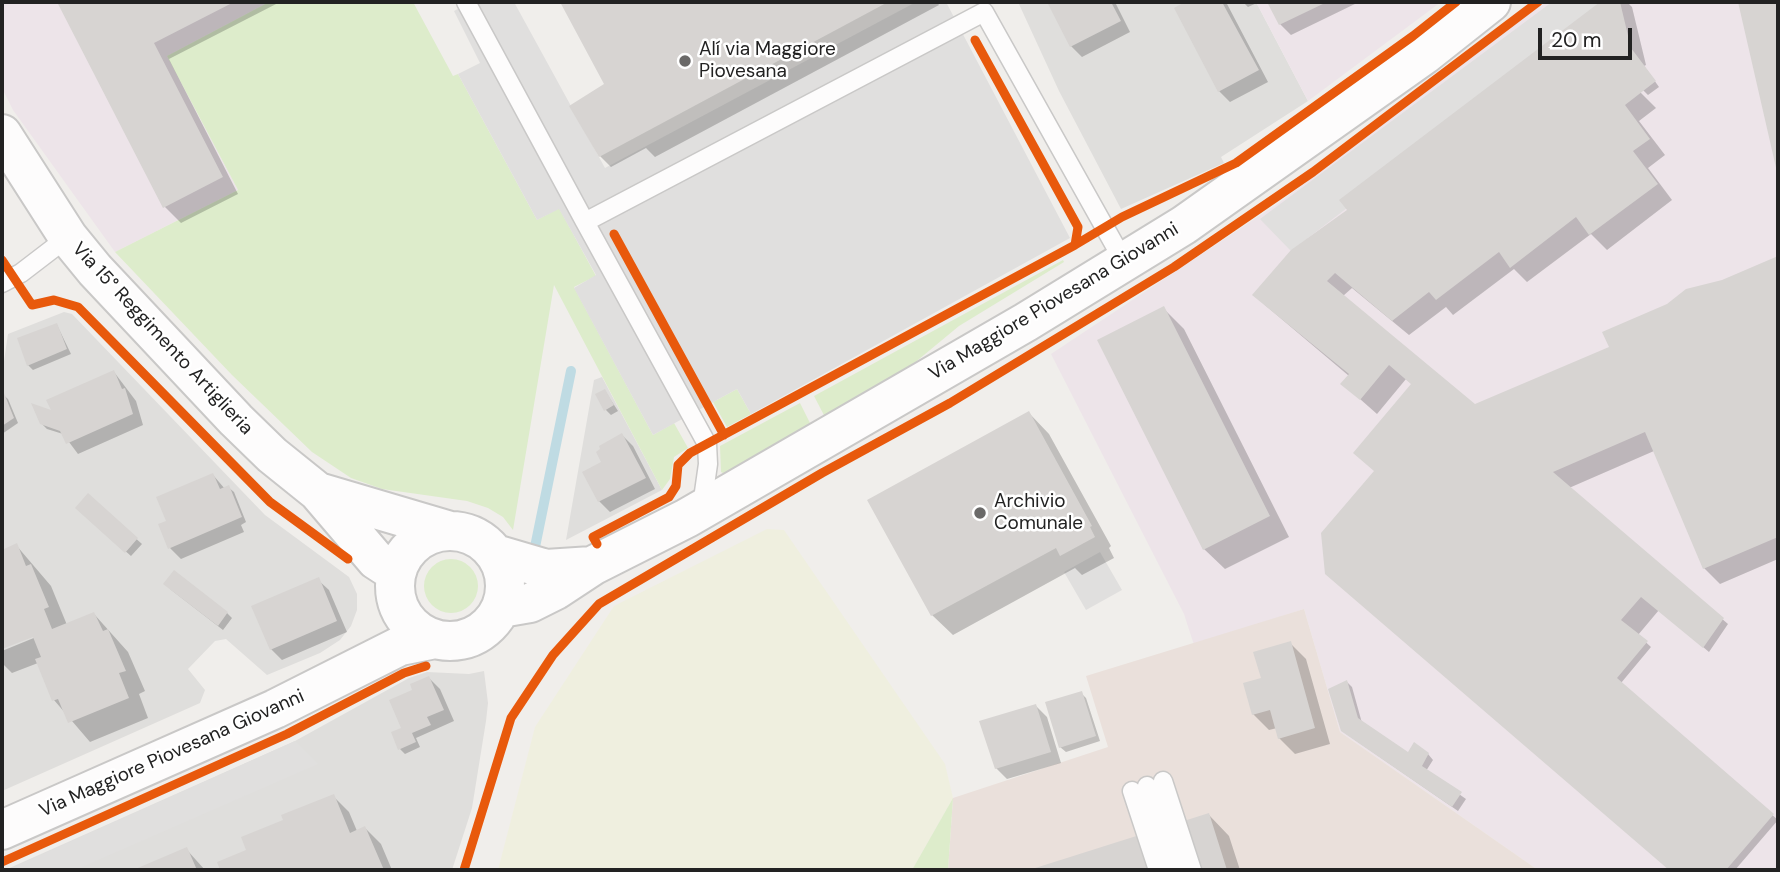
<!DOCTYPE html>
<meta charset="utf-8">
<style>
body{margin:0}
#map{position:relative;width:1780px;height:872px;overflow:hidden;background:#f0eeeb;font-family:"DM Sans",sans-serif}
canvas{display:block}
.frame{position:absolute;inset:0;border:4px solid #222;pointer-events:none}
.scale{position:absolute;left:1538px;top:28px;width:94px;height:32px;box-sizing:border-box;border:4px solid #222;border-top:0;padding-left:9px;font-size:21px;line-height:24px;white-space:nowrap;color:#222;-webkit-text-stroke:5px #fff;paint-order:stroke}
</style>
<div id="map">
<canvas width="1780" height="872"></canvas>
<div class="frame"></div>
<div class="scale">20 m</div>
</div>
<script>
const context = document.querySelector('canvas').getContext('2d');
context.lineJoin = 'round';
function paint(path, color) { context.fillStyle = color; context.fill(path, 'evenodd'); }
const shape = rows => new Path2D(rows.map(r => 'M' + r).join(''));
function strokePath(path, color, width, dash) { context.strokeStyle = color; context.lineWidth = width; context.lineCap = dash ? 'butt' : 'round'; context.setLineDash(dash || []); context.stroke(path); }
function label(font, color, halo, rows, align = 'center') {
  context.font = font + ' "DM Sans",sans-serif'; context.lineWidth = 5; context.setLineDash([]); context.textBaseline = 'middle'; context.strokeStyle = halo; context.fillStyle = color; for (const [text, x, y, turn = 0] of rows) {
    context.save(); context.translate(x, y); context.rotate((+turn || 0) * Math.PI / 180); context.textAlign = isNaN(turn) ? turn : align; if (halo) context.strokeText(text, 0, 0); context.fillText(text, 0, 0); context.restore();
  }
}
const residential = shape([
 [1018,2,1256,2,1308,101,1221,157,1224,163,1121,209,1059,91],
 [64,312,72,314,265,515,349,577,357,594,357,610,351,626,340,640,320,653,267,675,226,639,215,641,188,669,205,690,200,703,2,791,2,375,8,334],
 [602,377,662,490,566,540,594,380],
 [484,671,488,703,486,721,472,808,452,870,5,870,295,741,409,678,427,672,469,674]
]);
const industrial = shape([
 [2,2,269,2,167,56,238,190,115,252,13,110,2,88],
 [1256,2,1441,2,1308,101],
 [1545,2,1778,2,1778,870,1538,870,1340,732,1304,609,1194,645,1184,614,1051,354,1280,202]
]);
const military = shape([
 [1304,609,1340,732,1538,870,948,870,953,798,1108,747,1086,676]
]);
const farmland = shape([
 [767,529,784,530,945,764,953,798,912,870,498,870,535,727,614,606]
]);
const grass = shape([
 [269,2,413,2,453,76,458,74,537,220,559,208,596,276,574,287,653,435,674,423,688,448,674,457,670,479,662,490,554,285,513,530,503,517,488,508,467,501,382,489,351,478,312,452,232,375,115,252,238,190,167,56],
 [1063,260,1064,262,959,326,901,374,826,419,814,396],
 [737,389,751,414,727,427,713,402],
 [800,403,812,427,727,475,721,472,720,446],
 '424 586a27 27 0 1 1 54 0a27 27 0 1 1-54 0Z',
 [953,798,948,870,912,870]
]);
const parking = shape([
 [470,2,514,2,605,168,916,2,946,2,1070,238,751,414,737,389,653,435,574,288,596,275,559,209,537,220,458,74,480,63,454,11],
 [1552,2,1608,2,1611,5,1291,251,1260,219],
 [1100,552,1122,590,1086,610,1064,572],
 [295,741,318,764,75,870,7,870]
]);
const shadow = shape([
 [60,2,280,2,169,59,238,194,181,223,165,207],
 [562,2,937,2,939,5,655,157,646,148,611,167,600,156,610,91],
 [1049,2,1115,2,1130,32,1082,57,1071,46],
 [1189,2,1226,2,1268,82,1230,102,1219,91,1176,8],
 [1243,2,1259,2,1248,7],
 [1269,2,1359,2,1291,35,1280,24],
 [1603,2,1627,2,1632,7,1646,65,1644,66,1659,87,1648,95,1637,84,1634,86,1656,108,1639,121,1665,155,1648,168,1672,200,1607,250,1591,234,1527,282,1514,269,1453,315,1446,307,1409,335,1352,288,1343,296,1475,406,1611,348,1723,282,1778,258,1778,559,1720,584,1704,568,1654,451,1569,488,1728,624,1709,652,1659,610,1638,635,1651,647,1621,683,1778,820,1735,870,1671,870,1326,573,1376,472,1413,385,1406,379,1377,414,1343,384,1349,376,1265,305,1349,211,1341,200],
 [1739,2,1778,2,1778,169],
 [1164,309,1184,329,1289,537,1225,569,1204,549],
 [57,325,71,354,33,370,28,365],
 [114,372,136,401,143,425,78,454,63,434,47,429,41,423,50,412],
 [605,391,618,411,611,415,606,410],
 [2,394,8,399,18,423,2,434],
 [1029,413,1049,434,1111,546,1109,548,1114,558,1082,575,1075,568,953,635,932,615],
 [622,435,633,446,655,489,610,512,599,501,584,473,604,463],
 [213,475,225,489,228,487,234,492,246,522,241,525,244,532,181,559,170,548,169,522],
 [88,496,142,544,131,556,82,513],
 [16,545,51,586,67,625,94,614,128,652,145,691,139,694,148,718,90,742,54,700,38,663,12,673,2,663,2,651,41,635,40,632,2,647,2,551],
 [318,580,329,590,347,632,282,660,271,649],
 [170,589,227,613,232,618,223,630],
 [1290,643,1306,659,1330,744,1295,754,1279,738,1277,728,1269,730,1253,714],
 [429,678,440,689,454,721,416,738,420,747,405,754,400,749,415,691],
 [1347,682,1352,687,1362,723,1409,754,1414,745,1428,754,1433,760,1426,771,1466,799,1458,811,1348,735],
 [1081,693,1086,698,1100,741,1066,752,1060,747],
 [1036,706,1047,717,1061,763,1007,779,996,768],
 [333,796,349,812,357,831,365,828,381,844,392,870,222,870,219,863,248,851,285,821],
 [1209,815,1229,836,1240,870,1033,870],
 [187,850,205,870,137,870]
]);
const stream = shape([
 [535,547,571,371]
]);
const building = shape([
 [57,2,234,2,154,43,223,177,163,208],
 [560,2,888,2,599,157,569,106,604,84],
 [1047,2,1111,2,1121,21,1070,47],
 [1185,2,1222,2,1259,70,1218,92,1174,8],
 [1267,2,1327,2,1279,25],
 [1600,2,1620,2,1631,48,1656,81,1625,105,1650,139,1633,151,1658,184,1589,235,1576,217,1510,268,1499,252,1436,300,1429,292,1392,321,1335,273,1327,281,1475,404,1609,347,1602,332,1667,304,1686,289,1722,280,1778,256,1778,537,1703,569,1645,432,1553,472,1724,618,1703,648,1641,597,1621,620,1648,641,1617,678,1774,814,1726,870,1669,870,1325,574,1321,533,1374,471,1353,453,1411,384,1389,365,1360,400,1340,384,1349,374,1252,295,1291,250,1347,210,1339,200],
 [1738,2,1778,2,1778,172,1777,172],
 [1164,306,1270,516,1203,550,1097,340],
 [57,323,67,349,27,366,17,338],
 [114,370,122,389,125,388,133,414,66,444,60,431,40,424,31,403,51,410,46,400],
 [2,388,14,418,2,426],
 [605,389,614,405,604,411,595,394],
 [1029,411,1092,526,1090,527,1095,537,1060,556,1056,548,931,616,867,500],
 [622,433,646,478,598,502,582,472,601,462,596,452,600,449,599,446],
 [213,473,220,489,229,485,242,517,168,549,158,524,166,521,156,497],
 [88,493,138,538,125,553,75,508],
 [17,543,26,566,31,564,49,607,44,609,52,629,94,612,103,631,108,629,126,671,119,673,129,698,68,723,58,699,52,701,35,659,41,657,33,637,2,649,2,550],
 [174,570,228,612,218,626,163,584],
 [319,577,337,621,270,650,251,606],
 [1291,641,1315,728,1278,739,1270,710,1252,715,1243,683,1261,678,1253,652],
 [429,676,444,710,427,717,431,725,412,733,416,742,398,750,391,732,401,728,389,700,412,690,410,684],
 [1347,680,1358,718,1408,752,1414,742,1429,753,1422,766,1462,792,1452,807,1341,731,1328,689],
 [1082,691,1096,736,1059,748,1045,702],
 [1036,704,1051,752,995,769,979,721],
 [334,794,350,833,365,826,384,870,220,870,217,862,246,850,241,837,283,820,281,815],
 [1209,813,1227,870,1029,870],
 [187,847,197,870,133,870]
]);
const service = shape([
 [466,2,585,222,984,12,1123,260],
 [585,222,707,444,708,464,702,506],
 [2,283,21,273,68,237],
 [1163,781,1192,870],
 [1147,786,1175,870],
 [1132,791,1158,870]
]);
const tertiary = shape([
 [2,134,68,237,95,270,236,420,272,455,318,492,376,560,396,573],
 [318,492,450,531],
 '395 586a55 55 0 1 1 110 0a55 55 0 1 1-110 0Z',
 [495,554,546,569,592,566],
 [501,608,530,603,556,590,594,565,687,518,1026,322,1184,225,1424,55,1491,2],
 [2,830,275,709,400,646,435,639]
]);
const cycleway = shape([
 [614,234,724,435],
 [1075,245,1122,217,1236,163,1413,36,1456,2],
 [2,260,32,305,54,300,78,307,270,502,348,559],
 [597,544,593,537,669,497,676,486,678,465,690,453,1075,245,1078,227,975,40],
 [2,862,287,734,404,673,426,666],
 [464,870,511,718,553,655,599,604,822,473,950,403,1174,267,1313,172,1538,2]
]);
const markers = [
 [685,61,7,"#6a6968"],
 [980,513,7,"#6a6968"]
];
const poiNames = [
 ["Alí via Maggiore",699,50],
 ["Piovesana",699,72],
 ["Archivio",994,502],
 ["Comunale",994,524]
];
const streetNames = [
 ["Via Maggiore Piovesana Giovanni",1054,302,-31],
 ["Via 15° Reggimento Artiglieria",162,339,47],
 ["Via Maggiore Piovesana Giovanni",172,754,-24]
];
paint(residential, '#dfdedc');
paint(industrial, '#ede4e9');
paint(military, '#eae0db');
paint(farmland, '#efefdf');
paint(grass, '#ddeccb');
paint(parking, '#e0dfde');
paint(shadow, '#0003');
strokePath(stream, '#bfdbe3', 10);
paint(building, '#d7d4d2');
strokePath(service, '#c9c8c7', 21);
strokePath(tertiary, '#c9c8c7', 42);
strokePath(service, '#fdfcfc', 18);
strokePath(tertiary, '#fdfcfc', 38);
strokePath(cycleway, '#e8590c', 9);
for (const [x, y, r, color] of markers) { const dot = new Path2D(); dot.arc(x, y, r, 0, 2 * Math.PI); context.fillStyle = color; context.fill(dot); strokePath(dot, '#fff', 2.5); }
label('19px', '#222', '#fff', poiNames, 'left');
label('19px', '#222', '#fff', streetNames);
</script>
